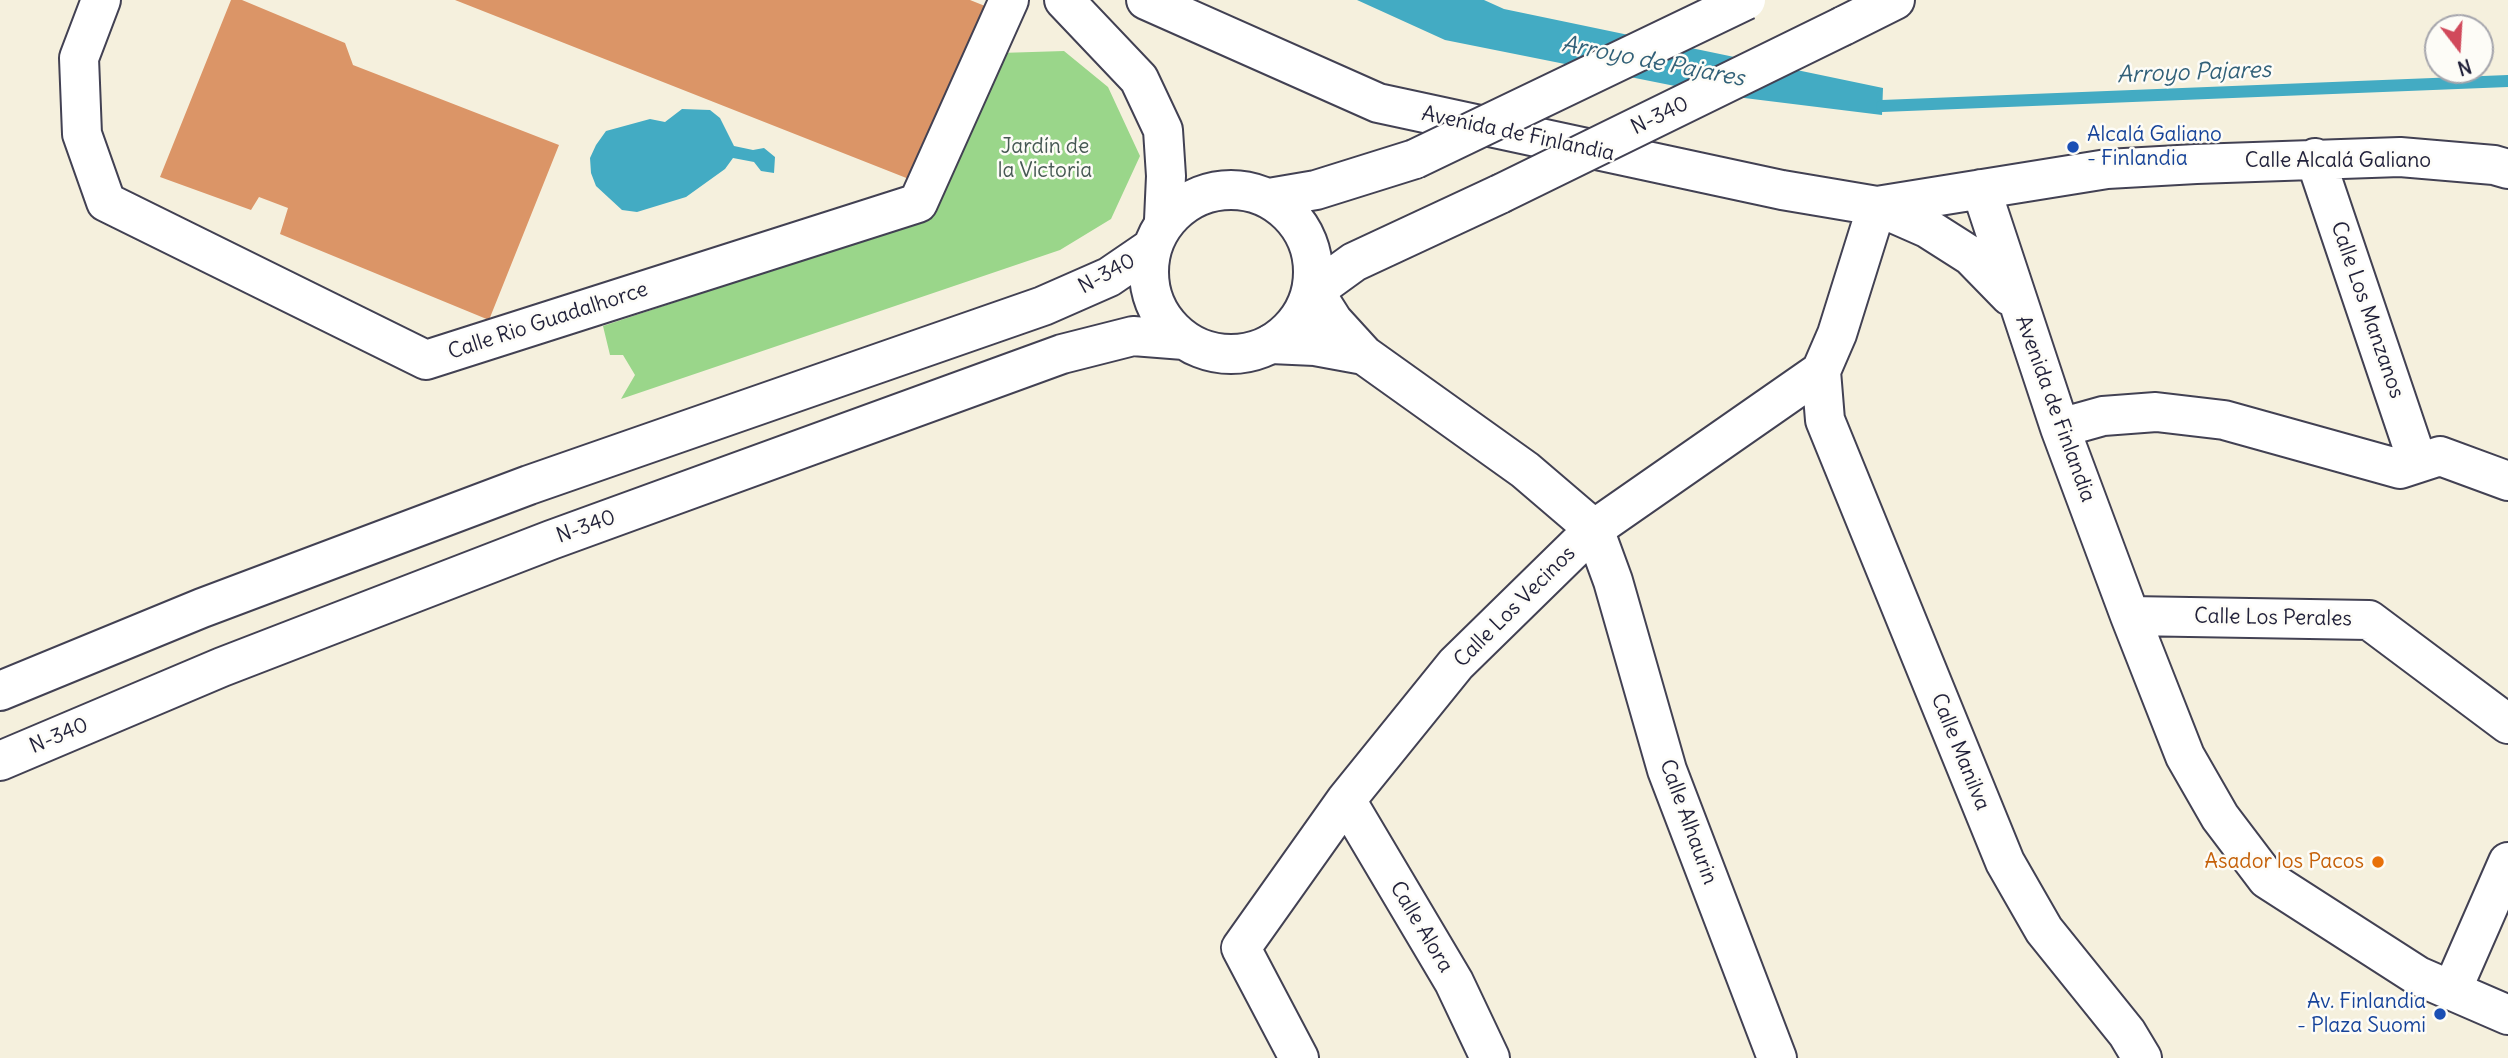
<!DOCTYPE html>
<meta charset="utf-8">
<style>
body{margin:0}
#map{position:relative;width:2508px;height:1058px;overflow:hidden;background:#f5f0dd;font-family:Delius,sans-serif}
canvas{display:block}
.north{position:absolute;left:2424px;top:14px;width:70px;height:70px;box-sizing:border-box;background:#fdfcf7;border:2px solid #a5a5ac;border-radius:50%;rotate:163deg;font-size:19px;font-weight:700;line-height:28px;text-align:center;color:#22223b}
.north::after{content:'';display:block;margin:auto;width:24px;height:32px;background:#d1495b;clip-path:polygon(50% 0,100% 100%,50% 72%,0 100%)}
</style>
<div id="map">
<canvas width="2508" height="1058"></canvas>
<div class="north">N</div>
</div>
<script>
const context = document.querySelector('canvas').getContext('2d');
context.lineJoin = 'round';
function paint(path, color) { context.fillStyle = color; context.fill(path, 'evenodd'); }
const shape = rows => new Path2D(rows.map(r => 'M' + r).join(''));
function strokePath(path, color, width, dash) { context.strokeStyle = color; context.lineWidth = width; context.lineCap = dash ? 'butt' : 'round'; context.setLineDash(dash || []); context.stroke(path); }
function label(font, color, halo, rows, align = 'center') {
  context.font = font + ' Delius,sans-serif'; context.lineWidth = 5; context.setLineDash([]); context.textBaseline = 'middle'; context.strokeStyle = halo; context.fillStyle = color; for (const [text, x, y, turn = 0] of rows) {
    context.save(); context.translate(x, y); context.rotate((+turn || 0) * Math.PI / 180); context.textAlign = isNaN(turn) ? turn : align; if (halo) context.strokeText(text, 0, 0); context.fillText(text, 0, 0); context.restore();
  }
}
const green = shape([
 [1064,51,1108,87,1140,156,1111,219,1060,250,621,399,635,375,623,355,610,355,603,326,923,220,1000,53]
]);
const water = shape([
 [1357,0,1484,0,1504,9,1883,88,1882,115,1720,95,1445,40],
 [682,109,710,110,720,118,734,146,753,150,764,148,775,157,774,173,761,171,754,162,733,158,725,169,686,197,637,212,622,210,596,186,591,173,590,158,596,145,606,131,650,119,665,122]
]);
const stream = shape([
 [1882,106,2508,81]
]);
const building = shape([
 [231,0,242,0,345,43,353,65,559,145,489,320,280,234,288,208,259,197,251,210,160,177],
 [455,0,970,0,985,6,914,181]
]);
const minor = shape([
 [101,0,79,58,82,134,106,202,426,360,918,203,1009,0],
 [1064,0,1139,79,1163,130,1166,176,1164,220],
 [1146,0,1378,103,1782,190,1877,206,1927,228,1971,256,2010,296],
 [2315,158,2418,463],
 [1981,189,2060,428,2130,616,2185,756,2220,817,2267,879,2418,976,2508,1015],
 [1877,206,2107,169,2196,164,2400,157,2494,165,2508,169],
 [1314,291,1333,321,1364,355,1525,470,1594,529,1613,581,1667,770,1777,1058],
 [1271,344,1315,346,1364,355],
 [1821,371,1825,420,2005,862,2044,930,2127,1033,2142,1058],
 [2060,428,2103,416,2156,412,2224,420,2400,469,2440,456,2508,481],
 [2130,616,2369,620,2508,724],
 [1346,800,1454,982,1490,1058],
 [2452,990,2508,862],
 [1299,1058,1241,948,1346,800,1456,664,1594,529,1821,371,1837,334,1877,206]
]);
const major = shape([
 [1843,26,1895,0],
 '1149 272a82 82 0 1 1 164 0a82 82 0 1 1-164 0Z',
 [1269,198,1316,190,1415,159],
 [1314,291,1354,262,1500,194],
 [0,691,202,608,529,485,1043,306,1109,277,1150,249],
 [0,761,222,667,551,540,1062,354,1133,336,1184,340]
]);
const majorBridge = shape([
 [1415,159,1746,0],
 [1500,194,1843,26]
]);
const markers = [
 [2073,147,7,"#1a4fb4"],
 [2378,862,7,"#e8710a"],
 [2440,1014,7,"#1a4fb4"]
];
const streetNames = [
 ["N-340",1660,116,-26],
 ["Avenida de Finlandia",1518,134,12],
 ["Calle Alcalá Galiano",2338,161],
 ["N-340",1107,274,-29],
 ["Calle Los Manzanos",2367,310,71],
 ["Calle Rio Guadalhorce",548,321,-18],
 ["Avenida de Finlandia",2055,409,70],
 ["N-340",586,527,-20],
 ["Calle Los Vecinos",1515,607,-45],
 ["Calle Los Perales",2273,618,1],
 ["N-340",59,736,-23],
 ["Calle Manilva",1960,752,68],
 ["Calle Alhaurin",1688,822,70],
 ["Calle Alora",1421,927,59]
];
const transitNames = [
 ["Alcalá Galiano",2087,135],
 ["- Finlandia",2087,159],
 ["Av. Finlandia",2426,1002,"right"],
 ["- Plaza Suomi",2426,1026,"right"]
];
const parkNames = [
 ["Jardín de",1045,147],
 ["la Victoria",1045,171]
];
const foodNames = [
 ["Asador los Pacos",2364,862]
];
const waterNames = [
 ["Arroyo de Pajares",1653,62,11],
 ["Arroyo Pajares",2194,73,-2]
];
paint(green, '#9ad68a');
paint(water, '#43abc3');
strokePath(stream, '#43abc3', 12);
paint(building, '#db9567');
strokePath(minor, '#424153', 42);
strokePath(major, '#424153', 42);
strokePath(minor, '#fff', 38);
strokePath(major, '#fff', 38);
strokePath(majorBridge, '#424153', 42, []);
strokePath(majorBridge, '#fff', 38);
for (const [x, y, r, color] of markers) { const dot = new Path2D(); dot.arc(x, y, r, 0, 2 * Math.PI); context.fillStyle = color; context.fill(dot); strokePath(dot, '#fdfcf7', 2.5); }
label('21px', '#22223b', '#fdfcf7', streetNames);
label('21px', '#164399', '#fdfcf7', transitNames, 'left');
label('21px', '#465853', '#fdfcf7', parkNames);
label('21px', '#c56008', '#fdfcf7', foodNames, 'right');
label('italic 23px', '#316078', '#fdfcf7', waterNames);
</script>
